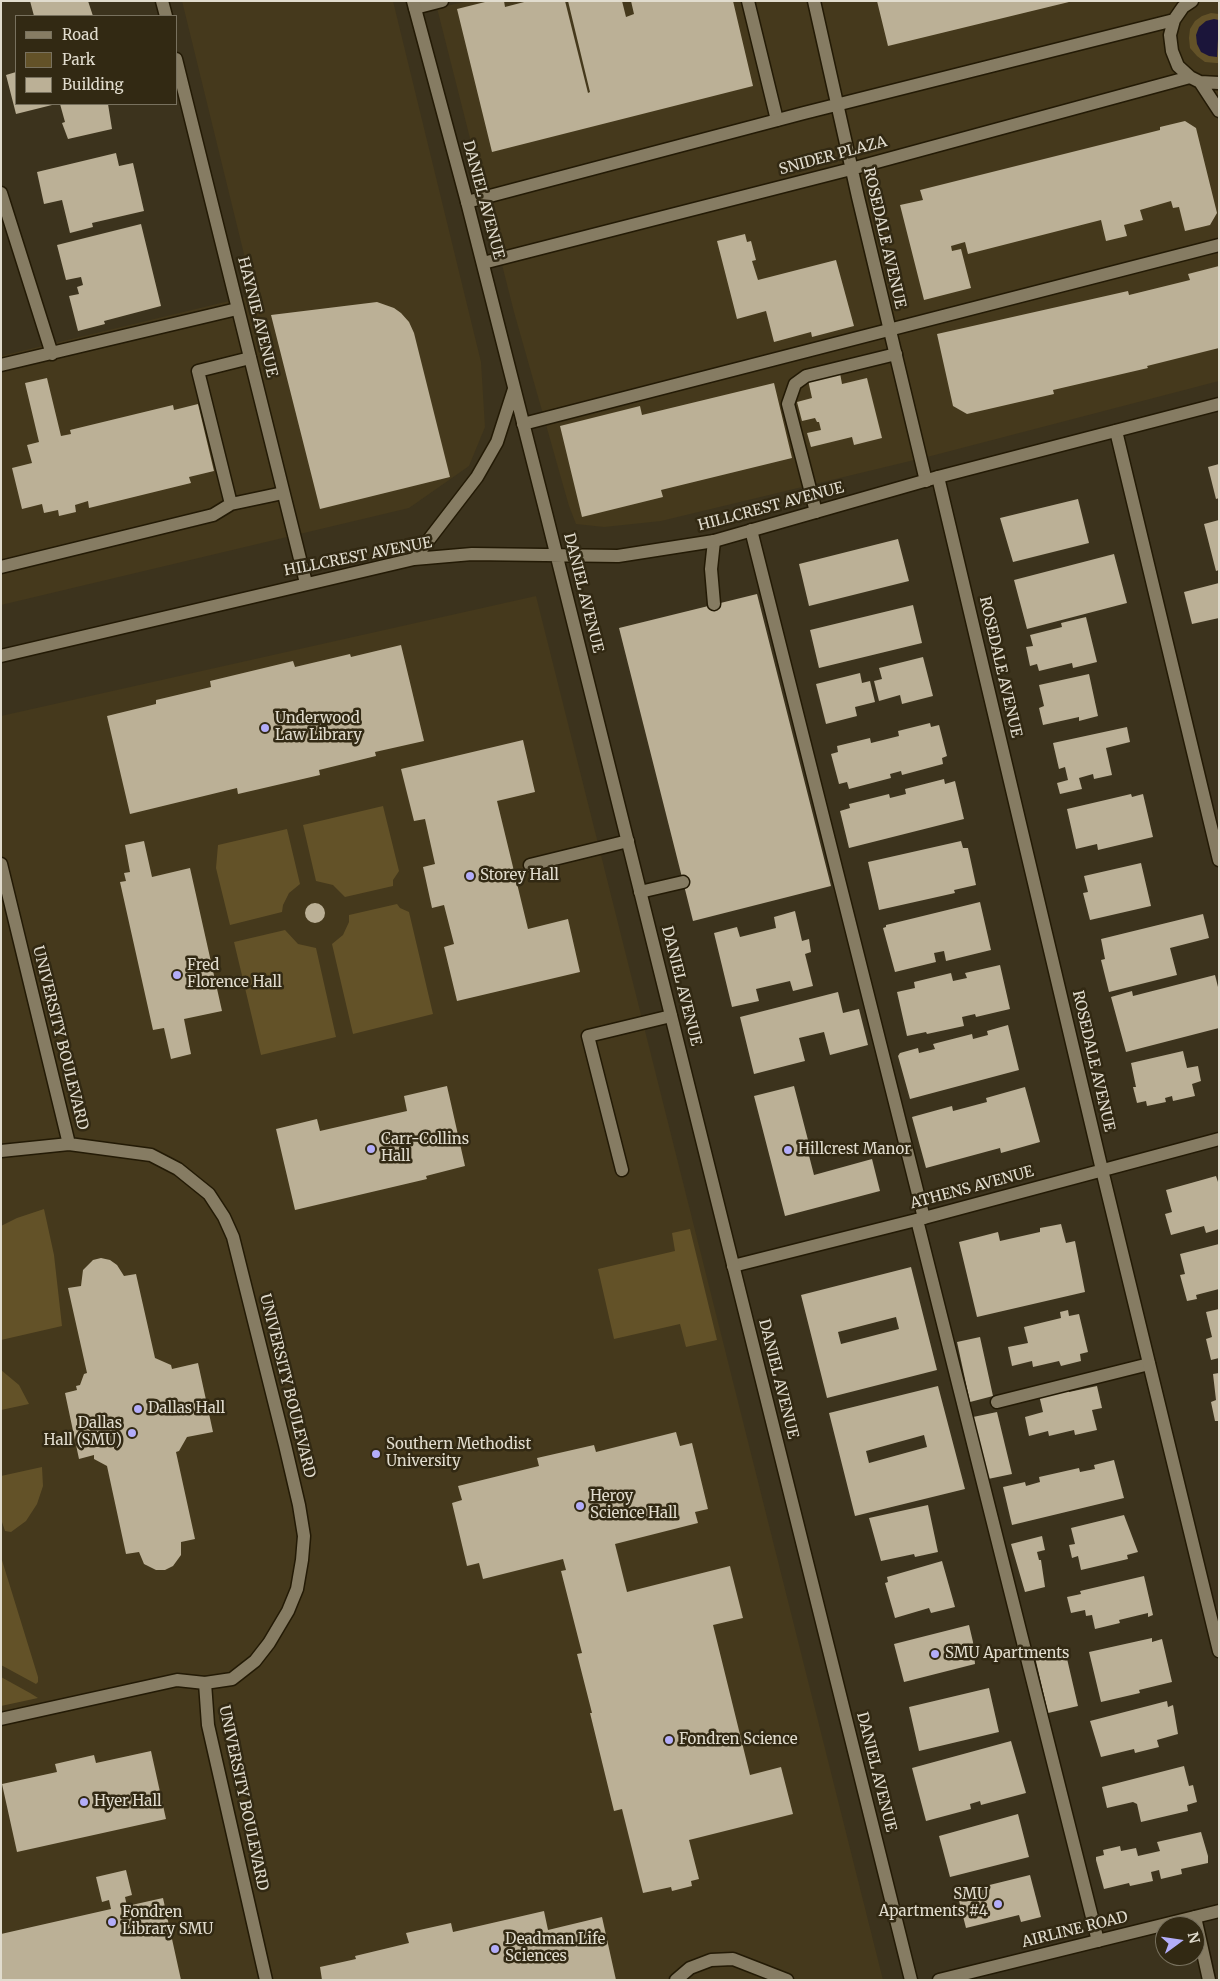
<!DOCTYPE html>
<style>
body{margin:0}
#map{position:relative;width:1220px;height:1981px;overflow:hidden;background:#3c331d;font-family:Merriweather,serif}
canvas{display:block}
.frame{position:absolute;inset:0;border:2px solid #e1dcce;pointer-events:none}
.legend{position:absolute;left:15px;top:15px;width:162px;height:90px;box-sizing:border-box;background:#322913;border:1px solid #78715e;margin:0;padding:6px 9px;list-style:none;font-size:15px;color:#e1dcce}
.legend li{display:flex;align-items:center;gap:10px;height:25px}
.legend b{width:25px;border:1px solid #78715e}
.north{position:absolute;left:1155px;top:1916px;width:50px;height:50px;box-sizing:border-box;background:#322913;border:1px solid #78715e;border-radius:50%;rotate:76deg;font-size:14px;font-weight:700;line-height:20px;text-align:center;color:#e1dcce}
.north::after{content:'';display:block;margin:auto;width:18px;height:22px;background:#b3adf9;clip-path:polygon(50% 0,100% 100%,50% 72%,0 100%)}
</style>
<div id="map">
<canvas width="1220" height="1981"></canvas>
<div class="frame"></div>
<ul class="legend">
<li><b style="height:6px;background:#867c63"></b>Road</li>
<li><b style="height:14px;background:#635228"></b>Park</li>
<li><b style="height:14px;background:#bbb096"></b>Building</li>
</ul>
<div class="north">N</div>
</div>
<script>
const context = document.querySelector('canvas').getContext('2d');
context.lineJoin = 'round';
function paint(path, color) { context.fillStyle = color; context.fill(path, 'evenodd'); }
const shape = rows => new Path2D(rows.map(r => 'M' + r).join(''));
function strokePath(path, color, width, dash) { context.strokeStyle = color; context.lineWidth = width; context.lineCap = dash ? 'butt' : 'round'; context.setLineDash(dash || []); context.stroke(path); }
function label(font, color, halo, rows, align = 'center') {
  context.font = font + ' Merriweather,serif'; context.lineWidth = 5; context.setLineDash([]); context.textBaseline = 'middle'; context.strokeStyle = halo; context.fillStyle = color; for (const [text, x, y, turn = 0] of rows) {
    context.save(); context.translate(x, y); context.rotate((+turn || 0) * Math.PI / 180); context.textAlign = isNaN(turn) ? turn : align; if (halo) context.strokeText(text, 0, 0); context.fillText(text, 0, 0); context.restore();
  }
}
const built = shape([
 [182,1,393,1,481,362,485,427,469,466,409,508,1,605,1,356,254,295],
 [469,1,1219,1,1219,381,931,456,661,521,604,527,576,524,569,506,514,312,437,8],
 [536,596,883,1980,1,1980,1,716]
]);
const green = shape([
 [1211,13,1219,14,1219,63,1216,63,1205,62,1197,56,1190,48,1189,38,1190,29,1195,21,1202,16],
 [383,806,399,871,393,880,393,886,345,897,333,885,316,881,303,825],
 [287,829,300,884,289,893,283,905,282,912,230,925,216,868,218,845],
 [397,904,400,908,409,912,433,1014,353,1034,332,944,343,935,349,922,349,915],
 [285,930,298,944,316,948,336,1037,261,1055,234,942],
 [44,1209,54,1255,62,1326,1,1340,1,1226,17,1218],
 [690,1229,717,1340,686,1347,680,1324,614,1339,598,1269,675,1251,672,1233],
 [1,1370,19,1385,29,1404,1,1410],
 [42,1467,43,1486,37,1504,26,1521,11,1532,5,1531,1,1519,1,1476],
 [1,1557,38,1677,38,1682,36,1684,1,1665],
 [1,1677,30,1693,38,1698,1,1706]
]);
const water = shape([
 [1214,19,1219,20,1217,57,1209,56,1201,52,1197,44,1196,35,1199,27,1206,21]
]);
const building = shape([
 [30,1,88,1,93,16,34,16],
 [489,1,504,1,505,7,528,1,565,1,588,93,590,92,568,1,622,1,626,17,634,14,631,1,733,1,753,86,492,152,457,9],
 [877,1,1069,1,1069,2,888,46],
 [16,72,16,104,56,104,16,114,6,75],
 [60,104,108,104,112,129,68,139,62,123,65,122],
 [1185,121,1196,128,1217,213,1210,225,1185,231,1179,207,1173,208,1171,201,1140,210,1143,220,1124,225,1127,236,1106,241,1101,220,968,254,965,242,951,246,952,251,961,249,971,288,924,300,900,205,923,200,920,190,1160,130,1160,127],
 [116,153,119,166,133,163,144,211,92,223,93,227,70,233,62,200,44,204,37,172],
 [141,224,161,306,104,321,105,324,78,331,69,296,79,294,77,287,83,285,81,277,66,280,57,245],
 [745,234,747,242,751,241,756,260,752,261,758,280,836,260,854,326,812,337,811,332,774,342,766,311,737,319,717,241],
 [1219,266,1219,348,1147,366,1148,368,1053,390,1054,394,967,414,953,406,937,334,1128,291,1129,295,1190,280,1188,274],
 [377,302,394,308,401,313,409,322,414,333,450,477,320,509,271,315],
 [840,373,842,384,867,378,882,438,854,445,852,437,811,447,807,433,821,430,819,422,817,422,815,418,802,421,797,402,812,398,808,380],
 [47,378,61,436,71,434,70,430,173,405,174,410,198,404,214,471,189,477,191,483,89,508,88,501,75,505,76,512,59,516,58,510,44,513,42,504,22,509,12,468,32,463,27,445,39,442,25,383],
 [774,383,792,458,661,490,663,497,582,517,560,426,640,406,642,415],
 [1219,464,1219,498,1216,499,1208,467],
 [1078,499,1089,543,1013,562,1000,518],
 [1219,520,1219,570,1216,571,1204,524],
 [898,539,909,581,809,606,799,564],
 [1114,554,1127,603,1027,629,1014,580],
 [1219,583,1219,618,1192,624,1184,592],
 [757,594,831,886,693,921,619,628],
 [913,605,922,643,819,668,810,630],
 [1086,617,1097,662,1073,668,1072,663,1039,671,1037,664,1030,666,1026,647,1033,646,1030,635,1062,627,1061,623],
 [401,645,424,741,375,752,376,756,319,770,320,775,238,794,237,788,130,814,107,716,156,704,156,700,211,687,210,681,293,661,295,667,350,654,351,657],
 [923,657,933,696,902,704,900,695,879,701,874,681,882,679,879,668],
 [860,673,862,683,870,681,875,702,855,707,857,716,826,724,816,684],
 [1089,674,1098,716,1079,721,1079,717,1043,725,1039,708,1044,706,1039,685],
 [930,723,931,727,939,725,947,756,942,758,943,764,902,775,901,771,890,774,891,778,849,789,847,782,839,784,831,754,838,752,837,746,870,738,871,743,899,736,898,731],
 [1127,727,1130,742,1106,748,1112,775,1094,779,1093,774,1079,778,1082,789,1060,794,1057,783,1068,780,1065,767,1059,769,1053,743],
 [523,740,535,792,497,801,528,929,568,919,580,972,457,1001,444,947,454,944,444,905,432,908,423,867,435,864,425,819,414,821,401,769],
 [944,779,945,784,955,781,964,819,849,848,840,811,850,808,849,804,889,794,890,798,906,794,905,789],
 [1131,794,1132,797,1143,794,1153,837,1098,850,1097,844,1076,849,1067,809],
 [144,841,152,877,190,868,222,1011,184,1019,191,1054,171,1059,164,1028,153,1030,120,882,126,881,124,873,130,872,125,845],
 [961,841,963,848,968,848,976,885,954,890,955,893,879,910,868,862],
 [1141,863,1151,906,1090,920,1083,893,1088,892,1084,876],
 [980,902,991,950,946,961,944,951,934,953,936,962,895,972,883,928,886,927,886,925],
 '305 913a10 10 0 1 1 20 0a10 10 0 1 1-20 0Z',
 [795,911,802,941,809,939,811,952,805,954,813,986,793,991,790,981,756,989,759,1001,732,1007,714,933,737,927,740,937,776,928,774,917],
 [1203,914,1209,938,1170,948,1177,975,1109,992,1101,960,1105,959,1101,939],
 [1000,965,1010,1009,976,1017,975,1014,962,1017,964,1026,927,1034,926,1032,907,1036,897,992,915,988,914,982,951,973,953,981,967,978,965,973],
 [1215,975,1219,991,1219,1028,1126,1052,1111,997,1132,991,1133,996],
 [838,992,843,1013,859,1009,868,1045,830,1055,824,1032,799,1038,805,1061,754,1074,740,1017],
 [1008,1025,1019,1070,910,1099,898,1056,900,1053,918,1048,919,1053,935,1049,933,1044,972,1034,973,1039,988,1035,987,1031],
 [1183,1051,1187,1068,1198,1066,1201,1081,1192,1084,1195,1096,1173,1101,1172,1096,1165,1098,1166,1102,1147,1106,1146,1101,1137,1103,1133,1087,1136,1087,1131,1063],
 [447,1086,465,1166,426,1176,427,1179,295,1210,276,1129,317,1119,320,1131,407,1111,404,1096],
 [794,1086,808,1140,805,1140,814,1175,872,1159,880,1191,785,1216,754,1096],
 [1025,1087,1040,1142,1001,1153,1000,1148,926,1168,912,1117,952,1106,953,1111,987,1102,986,1098],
 [1216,1176,1219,1185,1219,1229,1206,1233,1204,1226,1171,1235,1165,1214,1172,1212,1166,1190],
 [1061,1224,1066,1243,1075,1241,1085,1292,977,1317,959,1242,998,1232,1000,1241,1040,1232,1040,1228],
 [1219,1244,1219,1289,1196,1295,1197,1299,1187,1301,1180,1275,1185,1274,1180,1254],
 [101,1258,110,1260,117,1265,124,1276,136,1274,155,1358,171,1365,172,1369,198,1363,213,1432,187,1437,179,1451,176,1452,195,1539,181,1542,181,1555,173,1566,165,1570,156,1570,144,1564,139,1552,126,1554,107,1466,94,1459,94,1455,79,1459,65,1393,77,1390,76,1386,80,1385,84,1374,87,1373,68,1288,81,1286,83,1270,93,1260],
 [911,1267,937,1370,827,1398,801,1295],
 [896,1317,899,1329,841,1344,838,1332],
 [1219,1309,1219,1358,1211,1360,1206,1339,1212,1337,1206,1312],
 [1068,1310,1069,1316,1079,1314,1088,1352,1080,1354,1081,1361,1061,1366,1059,1361,1033,1367,1032,1361,1012,1366,1008,1347,1028,1343,1024,1327,1061,1318,1060,1312],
 [980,1337,993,1396,970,1402,957,1342],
 [1219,1373,1219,1421,1215,1421,1211,1402,1216,1400,1213,1374],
 [938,1386,965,1489,855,1516,829,1413],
 [924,1435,927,1447,869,1463,866,1451],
 [1097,1386,1102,1408,1092,1410,1097,1430,1075,1435,1074,1430,1049,1436,1048,1431,1029,1436,1025,1417,1043,1412,1039,1395,1068,1388,1069,1392],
 [997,1412,1012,1474,988,1479,973,1417],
 [676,1432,680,1446,692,1443,708,1509,695,1512,698,1523,615,1544,627,1592,730,1566,743,1618,713,1625,750,1775,781,1767,793,1814,689,1840,699,1879,691,1881,692,1886,672,1891,671,1887,643,1893,622,1809,614,1811,590,1713,592,1713,577,1654,582,1653,561,1571,566,1570,563,1559,483,1579,479,1563,467,1566,452,1503,462,1500,458,1486,539,1466,537,1458,594,1445,596,1452],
 [1114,1460,1124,1498,1012,1525,1003,1487,1025,1482,1026,1486,1040,1482,1039,1477,1079,1468,1080,1472,1095,1469,1094,1465],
 [928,1505,938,1552,915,1557,914,1554,881,1561,869,1518],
 [1124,1515,1138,1552,1127,1555,1128,1559,1081,1570,1078,1556,1072,1558,1069,1545,1075,1544,1071,1528],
 [1042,1536,1045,1550,1037,1552,1039,1560,1041,1560,1045,1587,1025,1592,1011,1544],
 [942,1561,955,1607,931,1613,929,1608,895,1618,885,1583,888,1582,887,1577],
 [1144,1576,1153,1615,1148,1617,1148,1613,1119,1620,1120,1623,1095,1629,1092,1615,1086,1616,1085,1610,1071,1613,1067,1597,1081,1594,1080,1591],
 [969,1625,973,1642,975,1664,904,1682,894,1644],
 [1152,1638,1152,1642,1162,1639,1172,1682,1139,1690,1140,1693,1101,1702,1089,1652],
 [1065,1650,1078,1706,1048,1713,1035,1657],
 [989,1688,999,1732,919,1751,909,1707],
 [1167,1701,1168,1707,1173,1705,1178,1734,1157,1740,1159,1747,1135,1753,1134,1749,1101,1757,1090,1721],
 [1011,1741,1026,1793,981,1805,980,1801,970,1804,971,1809,926,1821,912,1768],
 [151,1751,166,1819,17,1852,2,1784,57,1772,55,1764,94,1755,96,1763],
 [1184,1766,1189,1786,1193,1785,1197,1802,1187,1805,1188,1811,1141,1822,1137,1804,1133,1802,1107,1808,1102,1787],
 [1018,1814,1029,1857,950,1877,939,1836],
 [1201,1832,1208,1856,1208,1863,1181,1869,1182,1874,1161,1879,1159,1870,1151,1872,1153,1881,1130,1886,1129,1883,1104,1889,1096,1860,1096,1857,1104,1855,1103,1850,1120,1846,1121,1851,1136,1848,1138,1856,1160,1851,1157,1842],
 [126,1870,132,1895,125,1897,127,1906,163,1898,181,1980,1,1980,1,1934,111,1909,109,1900,102,1902,96,1877],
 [1030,1875,1041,1917,1021,1922,1019,1915,966,1928,957,1893],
 [544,1911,548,1930,602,1917,616,1980,322,1980,320,1967,356,1959,355,1956,409,1943,406,1933,451,1923,453,1932]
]);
const lane = shape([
 [748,1,777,120],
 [415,8,442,1],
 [1,193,52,354],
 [1,365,237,309],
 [523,424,1219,245],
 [1116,431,1219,860],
 [231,504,198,371,250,358],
 [816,512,788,404,795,384,806,376,896,354],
 [751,530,924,1218],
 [714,541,711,569,714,604],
 [1,567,213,515,231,504,283,493],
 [530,865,628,841],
 [640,892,683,882],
 [622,1170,588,1036,671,1016],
 [917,1220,1098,1941],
 [997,1402,1149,1364],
 [1195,1917,1209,1980],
 [676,1980,690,1968,711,1960,733,1959,787,1980]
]);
const street = shape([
 [162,1,166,16],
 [814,1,858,197,926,481],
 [1192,1,1183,7,1174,20,1170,35,1172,51,1178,66,1190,77,1200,82,1219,83],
 [176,59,306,583],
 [1200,82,1219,111],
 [467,202,804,113,1174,20],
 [483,263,851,169,1190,77],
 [938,477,1102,1170,1219,1651],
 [1,864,69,1144],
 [1,1151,69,1144,151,1155,178,1169,209,1194,224,1217,233,1237,285,1445,299,1505,304,1536,302,1560,297,1589,288,1611,269,1643,255,1661,232,1679,205,1683,177,1680,1,1719],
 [733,1266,924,1218,1219,1139],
 [205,1683,208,1725,266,1980],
 [939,1980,1219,1911]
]);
const secondary = shape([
 [413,1,467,202,546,513,911,1980],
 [414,559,477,477,497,442,514,389],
 [1,656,414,559,472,554,618,556,714,541,938,477,1219,404]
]);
const markers = [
 [265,728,5,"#b3adf9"],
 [470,876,5,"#b3adf9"],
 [177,975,5,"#b3adf9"],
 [371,1149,5,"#b3adf9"],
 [788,1150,5,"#b3adf9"],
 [138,1409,5,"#b3adf9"],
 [132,1433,5,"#b3adf9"],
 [376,1454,5,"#b3adf9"],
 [580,1506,5,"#b3adf9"],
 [935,1654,5,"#b3adf9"],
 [669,1740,5,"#b3adf9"],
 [84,1802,5,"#b3adf9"],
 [998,1904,5,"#b3adf9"],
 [112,1922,5,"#b3adf9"],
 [495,1949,5,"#b3adf9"]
];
const streetNames = [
 ["SNIDER PLAZA",833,156,-15],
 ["DANIEL AVENUE",483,200,75],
 ["ROSEDALE AVENUE",884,238,77],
 ["HAYNIE AVENUE",257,317,76],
 ["HILLCREST AVENUE",771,507,-15],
 ["HILLCREST AVENUE",358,557,-11],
 ["DANIEL AVENUE",583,593,76],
 ["ROSEDALE AVENUE",1000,667,77],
 ["DANIEL AVENUE",681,986,76],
 ["UNIVERSITY BOULEVARD",60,1038,76],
 ["ROSEDALE AVENUE",1093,1061,77],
 ["ATHENS AVENUE",972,1188,-15],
 ["DANIEL AVENUE",778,1379,76],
 ["UNIVERSITY BOULEVARD",287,1386,76],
 ["DANIEL AVENUE",876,1772,76],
 ["UNIVERSITY BOULEVARD",243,1798,78],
 ["AIRLINE ROAD",1075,1930,-14]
];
const poiNames = [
 ["Underwood",275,719],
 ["Law Library",275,736],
 ["Storey Hall",480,876],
 ["Fred",187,966],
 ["Florence Hall",187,983],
 ["Carr-Collins",381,1140],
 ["Hall",381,1157],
 ["Hillcrest Manor",798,1150],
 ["Dallas Hall",148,1409],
 ["Dallas",122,1424,"right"],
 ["Hall (SMU)",122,1441,"right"],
 ["Southern Methodist",386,1445],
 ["University",386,1462],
 ["Heroy",590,1497],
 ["Science Hall",590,1514],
 ["SMU Apartments",945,1654],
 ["Fondren Science",679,1740],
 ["Hyer Hall",94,1802],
 ["SMU",988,1895,"right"],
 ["Apartments #4",988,1912,"right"],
 ["Fondren",122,1913],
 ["Library SMU",122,1930],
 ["Deadman Life",505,1940],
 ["Sciences",505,1957]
];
paint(built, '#45391c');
paint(green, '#635228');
paint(water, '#1b153a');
paint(building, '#bbb096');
strokePath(lane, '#231a05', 15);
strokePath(street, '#231a05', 15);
strokePath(secondary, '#231a05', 15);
strokePath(lane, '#867c63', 12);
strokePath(street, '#867c63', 12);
strokePath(secondary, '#867c63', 12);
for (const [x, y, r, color] of markers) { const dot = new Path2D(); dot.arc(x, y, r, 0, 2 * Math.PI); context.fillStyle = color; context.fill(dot); strokePath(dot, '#322913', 2); }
label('15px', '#e1dcce', '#322913', streetNames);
label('15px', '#e1dcce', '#322913', poiNames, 'left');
</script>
